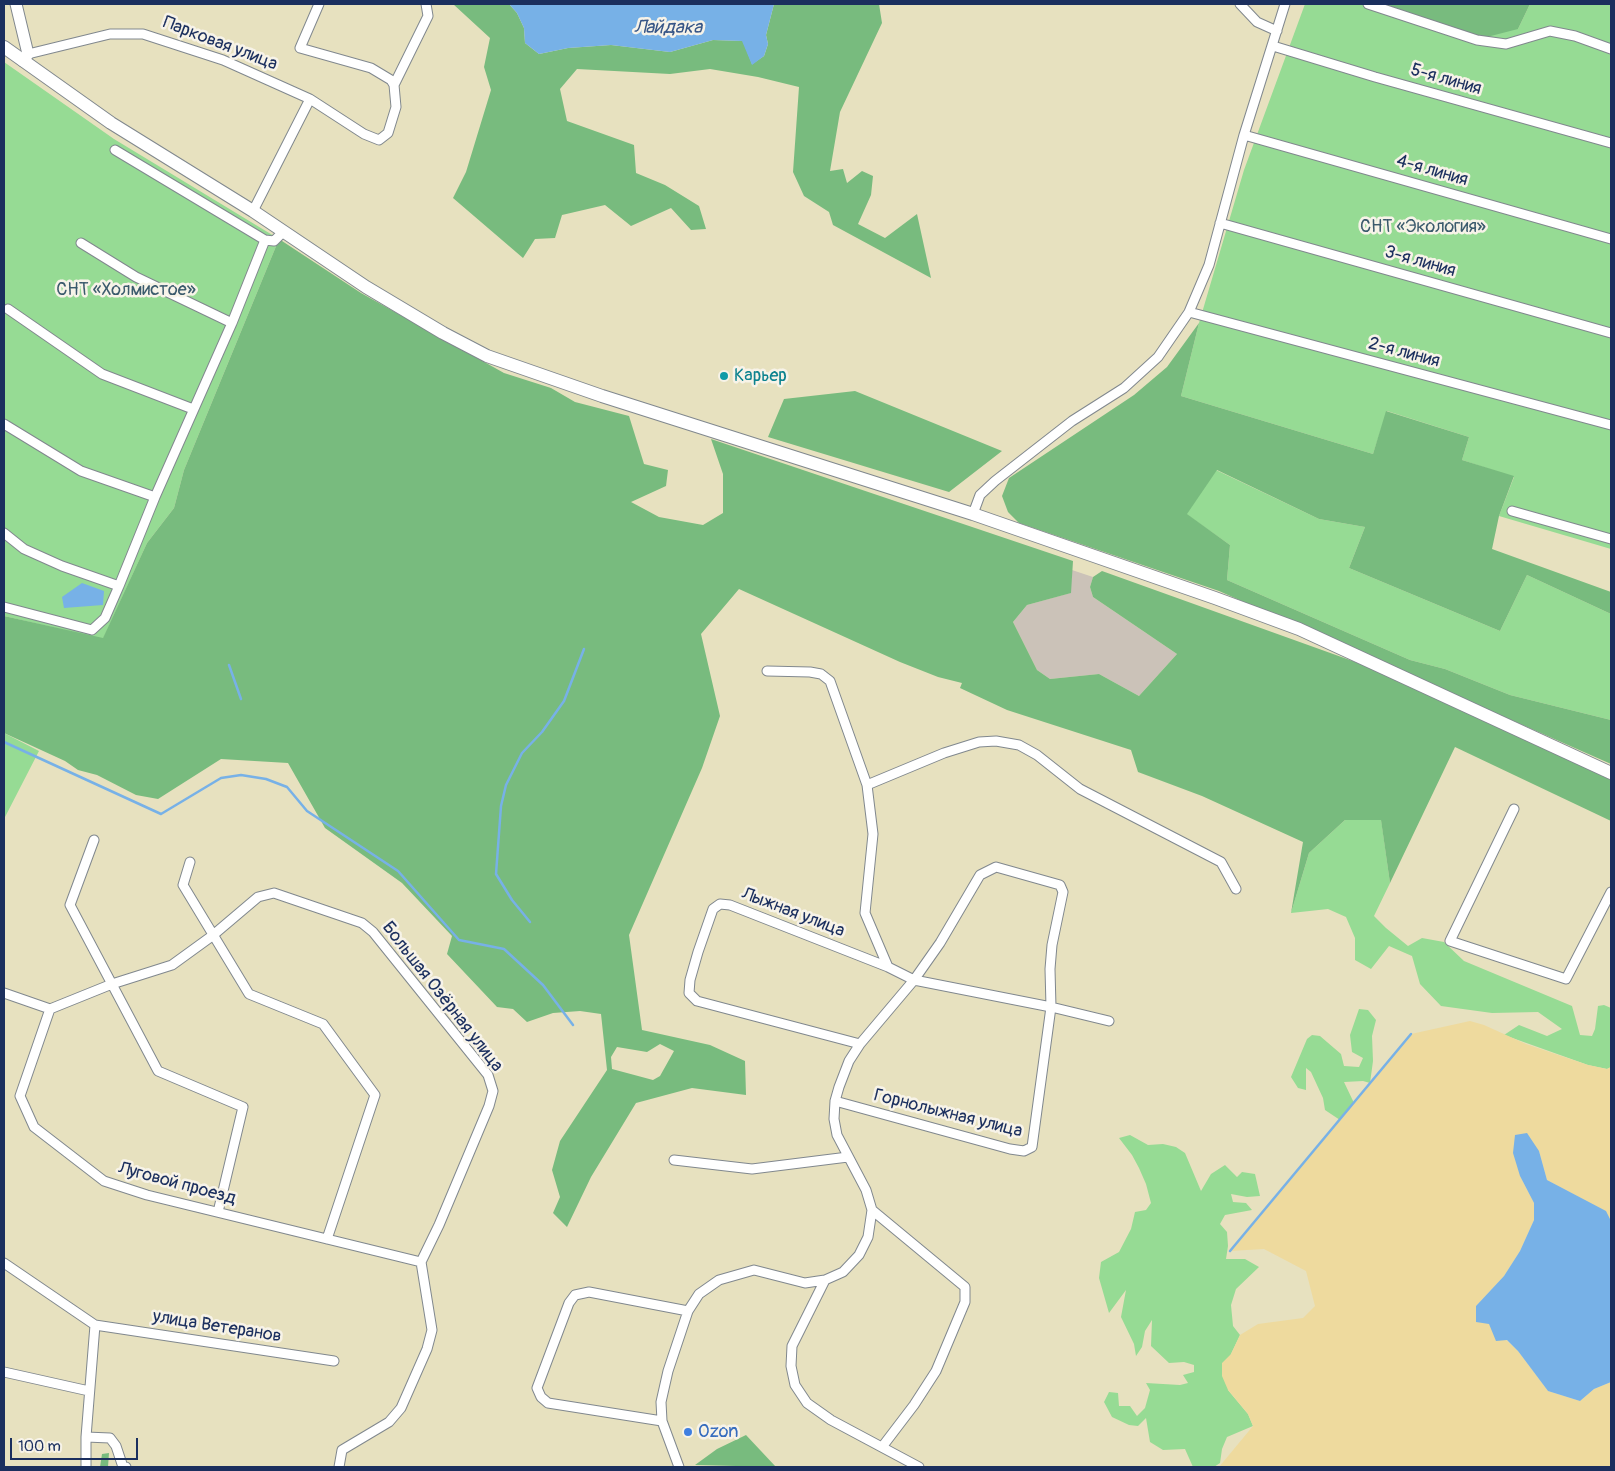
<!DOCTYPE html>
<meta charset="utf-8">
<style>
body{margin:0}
#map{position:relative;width:1615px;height:1471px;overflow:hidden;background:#e7e1bf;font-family:Pangolin,sans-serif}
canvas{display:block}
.frame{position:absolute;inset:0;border:5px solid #1b2f5e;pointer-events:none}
.scale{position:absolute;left:10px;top:1438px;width:128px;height:22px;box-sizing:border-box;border:2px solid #1b2f5e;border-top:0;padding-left:6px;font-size:15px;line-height:18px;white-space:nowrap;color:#1b2f5e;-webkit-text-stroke:4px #f7f3e8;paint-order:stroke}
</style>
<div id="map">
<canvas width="1615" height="1471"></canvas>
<div class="frame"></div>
<div class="scale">100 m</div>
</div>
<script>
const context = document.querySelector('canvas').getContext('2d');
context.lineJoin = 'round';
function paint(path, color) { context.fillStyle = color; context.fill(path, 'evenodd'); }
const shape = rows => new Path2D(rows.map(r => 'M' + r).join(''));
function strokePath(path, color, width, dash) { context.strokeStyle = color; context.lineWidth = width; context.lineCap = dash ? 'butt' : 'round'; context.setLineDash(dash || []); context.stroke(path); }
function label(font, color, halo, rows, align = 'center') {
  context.font = font + ' Pangolin,sans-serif'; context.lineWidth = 5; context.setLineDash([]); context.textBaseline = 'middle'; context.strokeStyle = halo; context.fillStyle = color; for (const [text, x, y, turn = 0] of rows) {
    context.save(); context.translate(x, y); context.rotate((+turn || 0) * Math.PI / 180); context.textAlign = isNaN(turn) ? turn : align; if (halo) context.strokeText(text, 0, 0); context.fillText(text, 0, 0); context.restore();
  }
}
const industrial = shape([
 [1072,570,1093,577,1090,587,1093,597,1177,654,1139,696,1099,674,1050,679,1037,670,1013,622,1027,605,1070,593]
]);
const green = shape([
 [1305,4,1379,4,1518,29,1530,4,1611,4,1611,549,1499,516,1514,477,1462,460,1469,437,1387,411,1373,454,1181,396,1199,323,1244,170],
 [4,62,114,139,279,239,184,470,174,508,147,543,103,639,4,616],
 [1216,470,1319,519,1365,527,1349,568,1500,631,1527,575,1611,614,1611,720,1510,695,1445,669,1410,660,1227,580,1230,545,1186,514],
 [4,733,39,751,4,819],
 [1381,819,1390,883,1374,916,1386,928,1408,946,1422,938,1444,942,1464,961,1572,1006,1580,1035,1592,1036,1595,1029,1598,1006,1604,1005,1611,1008,1611,1067,1607,1069,1588,1065,1504,1035,1519,1025,1547,1036,1562,1029,1538,1012,1492,1013,1441,1006,1420,984,1412,956,1389,946,1371,969,1355,960,1355,938,1346,917,1328,909,1291,913,1309,853,1345,820],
 [1359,1009,1368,1010,1376,1020,1372,1036,1373,1061,1370,1083,1363,1081,1344,1082,1354,1103,1340,1120,1325,1110,1323,1098,1311,1072,1306,1068,1306,1090,1298,1088,1291,1077,1307,1039,1312,1035,1320,1036,1341,1054,1344,1066,1359,1067,1363,1058,1352,1052,1350,1035],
 [1130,1135,1148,1145,1163,1144,1176,1147,1185,1153,1201,1191,1211,1174,1225,1165,1237,1177,1242,1172,1255,1174,1260,1196,1247,1197,1231,1194,1233,1202,1246,1203,1252,1210,1225,1215,1220,1224,1227,1232,1228,1246,1226,1259,1245,1259,1259,1267,1236,1289,1231,1305,1233,1326,1240,1335,1231,1354,1228,1390,1248,1414,1253,1426,1227,1437,1222,1449,1220,1463,1214,1467,1193,1467,1185,1449,1163,1450,1150,1442,1146,1418,1138,1426,1129,1425,1112,1417,1104,1402,1109,1392,1118,1393,1119,1406,1130,1406,1137,1416,1145,1408,1150,1390,1146,1383,1180,1385,1188,1383,1183,1375,1194,1372,1194,1365,1184,1362,1169,1363,1151,1346,1152,1320,1145,1331,1142,1347,1136,1356,1134,1344,1121,1317,1126,1290,1109,1313,1099,1278,1101,1262,1119,1252,1131,1229,1135,1212,1146,1210,1151,1203,1146,1184,1139,1168,1132,1155,1119,1138]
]);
const forest = shape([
 [453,4,509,4,517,13,524,28,525,43,539,54,568,48,611,45,670,52,713,40,743,41,752,64,764,56,768,44,766,35,774,4,879,4,882,23,840,112,830,171,843,169,847,183,862,171,873,176,871,195,858,224,885,238,917,214,931,278,833,225,829,212,804,196,793,172,799,87,758,77,710,69,670,74,577,69,560,89,567,121,634,145,636,173,665,185,699,206,706,229,691,230,671,208,631,226,605,205,562,215,555,238,535,239,523,258,453,198,466,172,491,90,484,67,490,38],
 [1379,4,1530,4,1518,29,1479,39],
 [279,239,361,293,504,373,551,388,575,402,629,416,644,464,668,470,666,486,631,502,659,517,703,525,723,513,723,474,711,439,1073,561,1071,593,1027,605,1013,622,1037,670,1050,679,1099,674,1139,696,1177,654,1093,597,1090,587,1093,577,1102,571,1386,673,1611,780,1611,821,1455,747,1390,883,1381,820,1345,820,1309,853,1291,913,1303,842,1202,796,1138,772,1131,750,1007,710,960,688,962,683,938,677,900,662,739,589,701,634,720,716,702,768,629,935,642,1030,710,1045,745,1061,746,1095,692,1088,636,1103,591,1177,567,1227,553,1213,560,1197,552,1170,560,1141,607,1070,601,1014,580,1011,553,1013,527,1022,513,1009,497,1007,447,954,452,936,402,883,325,828,288,763,221,759,158,799,136,795,97,775,78,770,65,761,4,733,4,616,103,638,147,543,174,508,184,470],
 [660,1044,674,1051,660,1076,653,1080,612,1069,611,1057,617,1047,647,1052],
 [1199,323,1181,396,1373,454,1386,411,1469,437,1462,460,1514,476,1499,516,1492,549,1611,592,1611,614,1527,575,1500,631,1349,568,1365,527,1319,519,1217,470,1187,514,1230,545,1227,580,1410,660,1445,669,1510,695,1611,720,1611,764,1219,591,1019,523,1008,512,1002,496,1009,478,1134,395,1167,367],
 [855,391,1002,451,949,492,768,437,784,399],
 [746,1435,776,1467,695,1465,717,1449],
 [109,1453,108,1467,100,1467,102,1454]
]);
const sand = shape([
 [1470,1021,1484,1025,1526,1044,1588,1065,1607,1069,1611,1067,1611,1221,1605,1211,1547,1180,1539,1151,1520,1176,1534,1203,1534,1220,1520,1251,1504,1276,1476,1306,1489,1324,1518,1351,1548,1391,1580,1401,1594,1389,1611,1382,1611,1467,1219,1467,1253,1426,1248,1414,1228,1390,1222,1376,1222,1363,1231,1354,1240,1335,1258,1324,1303,1318,1315,1306,1306,1271,1264,1249,1230,1251,1411,1034]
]);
const water = shape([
 [509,4,774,4,766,35,768,44,764,56,752,65,742,41,713,40,670,52,611,45,568,48,539,54,525,43,524,28,517,13],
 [82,583,104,591,103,605,64,608,62,597],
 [1527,1133,1539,1151,1547,1180,1606,1211,1611,1221,1611,1382,1594,1389,1580,1401,1548,1391,1518,1351,1507,1340,1496,1341,1489,1324,1476,1322,1476,1306,1504,1276,1520,1251,1534,1220,1534,1203,1520,1176,1513,1153,1515,1135]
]);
const stream = shape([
 [229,665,241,699],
 [4,742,161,814,221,778,241,775,266,779,287,787,307,811,398,871,459,940,504,949,543,985,573,1025],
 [530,922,512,900,496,874,501,806,506,785,522,753,542,732,564,701,584,649],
 [1230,1251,1411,1034]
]);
const minor = shape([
 [319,4,300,48,371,68,391,80,394,85,428,16,426,4],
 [1240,4,1257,22,1277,31],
 [1368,4,1477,40,1506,44,1550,31,1575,36,1611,49],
 [1273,46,1375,77,1611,143],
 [28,54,110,34,143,34,223,60,310,99,253,211],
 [310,99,364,134,379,140,388,133,396,107,394,85],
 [1244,135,1611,239],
 [115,150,265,240],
 [1220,223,1611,333],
 [81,243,136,277,232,323],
 [8,309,102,374,193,409],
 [1189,312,1611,425],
 [4,424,81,471,155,497],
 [1512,511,1611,539],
 [973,514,980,495,995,481,1072,421,1124,388,1158,357,1189,312,1209,265,1244,135,1285,4],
 [4,533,24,549,62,566,119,586,155,497,232,323,265,240,274,241,283,232],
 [4,607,92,630,105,618,119,586],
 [767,671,810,672,821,674,830,681,867,785,873,834,865,913,888,967],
 [867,785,944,753,979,742,996,741,1019,745,1037,755,1080,789,1221,862,1236,889],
 [1514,809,1450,941,1566,979,1611,892],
 [94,840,70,905,158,1071,243,1107,218,1212],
 [190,862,183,885,249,994,323,1024,375,1095,327,1239],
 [4,993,50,1009,112,984,172,965,212,936,258,897,274,893,362,923,373,932,488,1075,493,1091,489,1106,439,1225,421,1262,432,1330,427,1349,401,1408,389,1422,342,1450,339,1467],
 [50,1009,20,1096,34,1127,104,1181,147,1195,421,1262],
 [860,1044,697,1001,689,993,690,980,698,952,713,909,720,904,730,905,888,967,914,980,1051,1007,1109,1021],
 [674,1160,752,1169,848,1157],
 [872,1210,965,1287,965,1302,936,1371,914,1405,882,1447],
 [4,1263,95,1325,86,1437,86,1467],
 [825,1280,792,1346,791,1366,795,1385,807,1403,831,1420,919,1467],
 [95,1325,334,1361],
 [4,1372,89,1391],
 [662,1421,548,1403,541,1397,537,1388,569,1303,575,1295,589,1292,688,1311],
 [86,1437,110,1438,116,1446,123,1467,126,1467],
 [679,1467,662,1421,661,1402,668,1371,688,1311,699,1294,719,1280,754,1270,805,1283,825,1280,843,1272,859,1255,868,1237,872,1210,866,1190,837,1135,834,1119,835,1101,839,1087,849,1061,860,1044,914,980,940,943,980,875,996,867,1060,885,1063,892,1052,945,1050,969,1051,1007,1032,1147,1024,1151,1010,1149,835,1101]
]);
const tertiary = shape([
 [16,4,28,54,23,61]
]);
const secondary = shape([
 [4,47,111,123,253,211,366,287,443,333,487,356,602,396,973,514,1215,598,1299,629,1611,773]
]);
const markers = [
 [724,376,5,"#0f9aa8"],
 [688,1432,5,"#3f7fe0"]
];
const streetNames = [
 ["Парковая улица",220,44,21],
 ["5-я линия",1446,80,16],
 ["4-я линия",1432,171,16],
 ["3-я линия",1420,262,16],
 ["2-я линия",1404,353,15],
 ["Лыжная улица",793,913,21],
 ["Большая Озёрная улица",442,997,52],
 ["Горнолыжная улица",948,1114,14],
 ["Луговой проезд",177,1184,15],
 ["улица Ветеранов",217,1327,9]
];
const parkNames = [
 ["СНТ «Экология»",1423,227],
 ["СНТ «Холмистое»",126,290]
];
const cultureNames = [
 ["Карьер",734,376]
];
const shopNames = [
 ["Ozon",698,1432]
];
const waterNames = [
 ["Лайдака",668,28]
];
paint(industrial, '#cbc2b8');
paint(green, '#96db94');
paint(forest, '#78bb7e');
paint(sand, '#eeda9e');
paint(water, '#77b1e7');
strokePath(stream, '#77b1e7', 2.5);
strokePath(minor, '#81888e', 11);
strokePath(tertiary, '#81888e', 13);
strokePath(secondary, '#81888e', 14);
strokePath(minor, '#fff', 9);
strokePath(tertiary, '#fff', 11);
strokePath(secondary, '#fff', 12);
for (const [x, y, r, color] of markers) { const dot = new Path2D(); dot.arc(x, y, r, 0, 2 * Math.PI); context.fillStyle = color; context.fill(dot); strokePath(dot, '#f7f3e8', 2); }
label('18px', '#1b2f5e', '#f7f3e8', streetNames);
label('18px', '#3a5a6c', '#f7f3e8', parkNames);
label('18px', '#0d838f', '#f7f3e8', cultureNames, 'left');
label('18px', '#366cbe', '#f7f3e8', shopNames, 'left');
label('italic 19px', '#375687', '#f7f3e8', waterNames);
</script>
